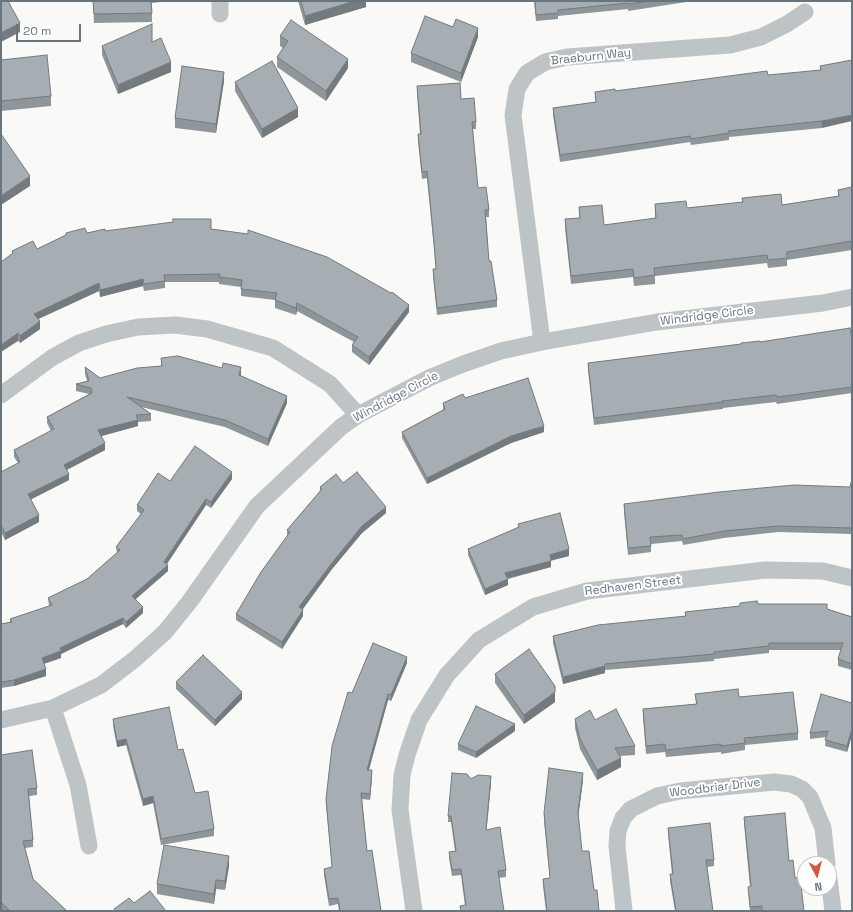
<!DOCTYPE html>
<style>
body{margin:0}
#map{position:relative;width:853px;height:912px;overflow:hidden;background:#f9f9f7;font-family:"Space Grotesk",sans-serif}
canvas{display:block}
.frame{position:absolute;inset:0;border:2px solid #66757e;pointer-events:none}
.north{position:absolute;left:797px;top:856px;width:40px;height:40px;box-sizing:border-box;background:#fff;border:1px solid #c2c8cb;border-radius:50%;rotate:173deg;font-size:11px;font-weight:700;line-height:16px;text-align:center;color:#66757e}
.north::after{content:'';display:block;margin:auto;width:14px;height:18px;background:#d05c40;clip-path:polygon(50% 0,100% 100%,50% 72%,0 100%)}
.scale{position:absolute;left:16px;top:24px;width:65px;height:18px;box-sizing:border-box;border:2px solid #66757e;border-top:0;padding-left:5px;font-size:12px;line-height:14px;white-space:nowrap;color:#66757e;-webkit-text-stroke:3px #fff;paint-order:stroke}
</style>
<div id="map">
<canvas width="853" height="912"></canvas>
<div class="frame"></div>
<div class="north">N</div>
<div class="scale">20 m</div>
</div>
<script>
const context = document.querySelector('canvas').getContext('2d');
context.lineJoin = 'round';
const shape = rows => new Path2D(rows.map(r => 'M' + r).join(''));
function strokePath(path, color, width, dash) { context.strokeStyle = color; context.lineWidth = width; context.lineCap = dash ? 'butt' : 'round'; context.setLineDash(dash || []); context.stroke(path); }
function paint(path, color) { context.fillStyle = color; context.fill(path, 'evenodd'); }
function label(font, color, halo, rows, align = 'center') {
  context.font = font + ' "Space Grotesk",sans-serif'; context.lineWidth = 4; context.setLineDash([]); context.textBaseline = 'middle'; context.strokeStyle = halo; context.fillStyle = color; for (const [text, x, y, turn = 0] of rows) {
    context.save(); context.translate(x, y); context.rotate((+turn || 0) * Math.PI / 180); context.textAlign = isNaN(turn) ? turn : align; if (halo) context.strokeText(text, 0, 0); context.fillText(text, 0, 0); context.restore();
  }
}
const street = shape([
 [220,14,220,1],
 [542,342,513,115,517,89,527,73,545,62,567,57,730,45,761,37,787,24,805,12],
 [1,395,53,357,79,343,106,334,138,327,175,325,207,329,273,348,330,384,358,415],
 [53,708,78,785,89,846],
 [1,720,53,708,101,685,135,659,165,632,190,601,257,506,341,427,358,415,429,378,463,364,501,351,542,342,657,322,823,303,852,297],
 [829,878,833,911],
 [414,911,400,810,402,775,407,755,419,720,447,675,479,640,533,607,587,591,765,570,823,571,852,578],
 [624,911,617,846,618,831,623,818,631,809,657,796,680,791,774,782,791,784,802,789,810,797,823,828,827,864]
]);
const wall = shape([
 [93,1,160,1,160,2,152,3,152,22,94,23],
 [298,1,366,1,366,7,305,25],
 [534,1,693,1,628,11,628,9,558,16,558,19,536,21],
 [453,27,478,37,461,82,411,62,411,53],
 [280,36,348,68,326,101,277,67,277,57,283,48,280,46],
 [152,42,171,72,118,94,102,55,102,46],
 [1,60,51,96,51,106,1,111],
 [852,60,822,128,729,137,729,140,691,145,690,142,560,162,553,115,553,108,596,102,595,92,615,91,820,70,820,66],
 [224,81,216,133,175,128,175,118],
 [235,82,298,117,262,138,235,91],
 [417,86,461,99,476,122,476,129,472,129,478,188,489,210,489,217,486,217,489,261,497,300,497,307,437,315,433,276,433,269,436,269,434,249,427,178,422,179,418,141,418,134,420,134,417,93],
 [852,187,852,250,787,260,787,266,768,268,767,263,655,276,655,284,634,286,633,277,571,284,565,228,565,219,579,218,579,207,604,225,655,218,655,204,687,208,742,202,742,198,782,205,838,196,838,190],
 [211,229,409,312,369,365,352,352,352,345,354,342,297,311,296,315,275,308,275,300,241,296,241,287,219,284,219,282,165,282,165,288,144,291,143,286,100,297,99,291,38,319,40,329,20,343,18,341,12,251,37,249,66,235,66,233,87,233,105,231],
 [852,339,852,393,777,404,776,402,723,408,723,409,594,425,588,370,588,363,760,342],
 [161,358,241,374,240,376,287,403,268,446,225,427,141,407,151,414,151,421,138,422,138,426,101,436,105,450,67,470,69,480,31,499,39,522,5,540,1,532,1,472,18,463,14,457,14,450,51,431,47,423,47,417,89,394,76,391,76,384,87,381,85,374,85,367,100,378,161,366],
 [465,398,544,432,511,443,427,484,402,438,402,432,443,410,443,403],
 [232,479,211,508,206,505,167,564,168,571,136,599,143,613,126,628,123,624,61,654,61,658,44,664,46,676,14,686,1,688,1,624,10,622,10,619,49,606,48,598,87,579,117,553,116,547,141,514,137,511,137,505,170,481],
 [852,479,852,534,778,532,724,538,683,545,682,541,651,544,651,552,628,555,624,511,624,504,850,487],
 [343,483,386,513,362,533,332,569,303,609,303,616,282,649,236,620,236,614,287,536,287,530,320,491,320,487],
 [518,524,569,556,551,560,551,567,508,579,508,585,485,595,468,555,468,549,518,528],
 [758,604,827,609,852,617,852,670,838,666,838,659,841,650,769,650,769,653,714,659,714,661,605,670,605,673,563,684,553,643,553,636,685,616,685,612],
 [407,663,391,701,388,700,369,770,372,777,370,800,362,799,367,851,381,911,339,911,338,904,329,906,324,875,324,869,332,867,326,805,326,799,352,693],
 [495,674,555,702,524,724,495,683],
 [176,682,242,699,215,726,176,689],
 [695,694,739,697,798,733,798,740,745,745,745,750,721,754,721,752,666,757,665,752,646,754,643,716,643,709,696,704],
 [852,703,852,735,847,752,825,746,826,737,810,739,810,733],
 [113,719,178,750,195,793,214,829,214,836,161,845,153,803,143,806,126,745,117,747,113,726],
 [575,719,595,720,635,746,635,755,620,756,621,767,597,780,580,749,575,728],
 [515,731,476,758,458,750,458,744],
 [1,755,37,788,37,795,29,796,33,840,33,847,25,848,33,879,67,911,2,911,1,910],
 [471,779,491,783,486,829,506,870,506,877,499,878,504,911,460,911,460,906,465,906,461,875,452,876,449,858,449,852,455,851,451,822,448,822,448,816],
 [583,780,578,816,582,851,599,911,546,911,543,886,543,879,550,878,544,821,544,813],
 [744,817,789,861,795,878,804,911,750,911,748,887,750,887,744,823],
 [668,828,714,860,714,866,707,867,713,911,675,911,670,881,670,874,672,874,668,834],
 [229,866,225,890,216,889,214,904,157,894,157,884]
]);
const shadedWall = shape([
 [355,1,366,1,366,7,305,25,305,16],
 [20,23,20,32,1,42,1,33],
 [478,28,478,37,461,82,461,73],
 [348,59,348,68,326,101,326,91],
 [171,62,171,72,118,94,118,85],
 [224,72,224,81,216,133,216,124],
 [298,108,298,117,262,138,262,129],
 [852,115,852,121,822,128,822,121],
 [30,176,30,186,1,205,1,196],
 [143,279,143,286,100,297,100,290],
 [99,283,99,291,34,321,34,314],
 [297,303,297,311,296,315,296,308],
 [409,305,409,312,369,365,369,357],
 [40,321,40,329,20,343,20,336],
 [18,333,18,341,1,352,1,345],
 [241,367,241,374,239,382,239,375],
 [287,396,287,403,268,446,268,439],
 [138,420,138,426,98,437,98,430],
 [544,426,544,432,511,443,427,484,427,478,511,436],
 [105,443,105,450,64,471,64,465],
 [232,472,232,479,211,508,211,502],
 [69,474,69,480,28,501,28,494],
 [206,499,206,505,164,568,168,565,168,571,132,602,132,596,164,562],
 [386,507,386,513,362,533,332,569,299,614,299,607,332,563,362,526],
 [39,515,39,522,5,540,5,533],
 [569,549,569,556,550,561,550,555],
 [551,561,551,567,505,579,505,573],
 [508,579,508,585,485,595,485,589],
 [143,607,143,613,126,628,126,622],
 [303,610,303,616,282,649,282,642],
 [123,618,123,624,61,654,61,658,42,664,42,658,60,648],
 [407,657,407,663,391,701,391,695],
 [605,666,605,673,563,684,563,677],
 [46,669,46,676,14,686,14,680],
 [242,692,242,699,215,726,215,720],
 [555,692,555,702,524,724,524,715],
 [388,694,388,700,367,776,367,770],
 [515,724,515,731,476,758,476,752],
 [852,729,852,735,847,752,847,746],
 [126,739,126,745,117,747,117,741],
 [621,758,621,767,597,780,597,770],
 [372,770,372,777,370,800,370,794],
 [583,773,583,780,578,819,578,812],
 [491,776,491,783,486,836,486,830],
 [153,796,153,803,143,806,143,799],
 [229,856,229,866,225,890,225,881],
 [216,880,216,889,214,904,214,894]
]);
const building = shape([
 [1,1,8,1,20,23,1,33,1,1],
 [93,1,151,1,152,13,94,14,93,1],
 [301,1,355,1,305,16,301,1],
 [535,1,651,1,628,4,628,3,558,10,558,13,536,15,535,1],
 [425,16,453,27,456,19,478,28,461,73,411,53,425,16],
 [291,20,348,59,326,91,277,57,288,41,280,36,291,20],
 [152,24,152,42,161,38,171,62,118,85,102,46,152,24],
 [47,55,51,96,1,101,1,60,47,55],
 [852,60,852,115,822,121,728,131,729,133,691,139,690,136,560,155,553,108,596,102,595,92,615,89,615,91,767,71,768,75,821,70,820,66,852,60],
 [272,61,298,108,262,129,235,82,272,61],
 [182,66,224,72,216,124,175,118,182,66],
 [460,83,461,99,474,98,476,122,472,122,478,188,486,187,489,210,485,210,489,261,491,261,497,300,437,308,433,269,436,269,434,242,427,171,422,172,418,134,421,134,417,86,460,83],
 [1,134,30,176,1,196,1,134],
 [852,187,852,241,787,252,787,258,768,260,767,255,654,268,655,275,634,278,633,269,571,276,565,219,580,218,579,207,602,205,604,225,656,218,655,204,686,201,687,208,743,202,742,198,781,194,782,205,839,196,838,190,852,187],
 [173,219,211,219,211,229,248,234,248,230,327,257,391,293,392,292,409,305,369,357,352,345,358,337,297,303,296,308,275,300,277,293,241,289,242,280,219,277,220,274,164,275,165,281,144,284,143,279,100,290,99,283,34,314,40,321,20,336,18,333,1,345,1,262,13,253,12,251,33,241,37,249,66,235,66,233,85,228,87,233,105,229,105,231,173,222,173,219],
 [850,328,852,339,852,387,777,397,776,395,722,401,723,402,594,418,588,363,741,344,741,343,760,341,760,342,850,328],
 [178,356,222,368,223,363,241,367,239,375,287,396,268,439,225,420,127,397,151,414,136,415,138,420,98,430,105,443,64,465,69,474,28,494,39,515,5,533,1,525,1,472,20,462,14,450,54,429,47,417,92,393,91,388,76,384,89,381,85,367,100,378,137,368,162,366,161,358,178,356],
 [528,378,544,426,511,436,427,478,402,432,445,409,443,403,463,394,465,398,528,378],
 [195,446,232,472,211,502,206,499,164,562,168,565,132,596,143,607,126,622,123,618,60,648,61,651,42,658,46,669,14,680,1,682,1,624,12,622,10,619,52,605,48,598,87,579,120,550,116,547,144,510,137,505,158,473,170,481,195,446],
 [357,472,386,507,362,526,332,563,299,607,303,610,282,642,236,614,261,572,290,532,287,530,322,489,320,487,336,474,343,483,357,472],
 [852,479,852,528,778,526,724,531,683,539,682,535,650,537,651,546,628,548,624,504,719,492,794,485,850,487,852,479],
 [560,513,569,549,550,555,551,561,505,573,508,579,485,589,468,549,519,527,518,524,560,513],
 [757,601,758,604,827,604,827,609,852,617,852,664,838,659,843,643,769,643,769,646,714,652,714,654,605,664,605,666,563,677,553,636,598,625,686,616,685,612,740,606,740,603,757,601],
 [373,643,407,657,391,695,388,694,367,770,372,770,370,794,361,793,367,851,372,850,381,911,340,911,338,898,329,899,324,869,332,867,326,799,332,746,348,692,352,693,373,643],
 [529,649,555,686,555,692,524,715,495,674,529,649],
 [203,655,242,692,215,720,176,682,203,655],
 [738,689,739,697,793,692,798,733,744,738,745,743,721,746,721,744,666,750,665,744,646,746,643,709,697,704,695,694,738,689],
 [821,694,852,703,852,729,847,746,825,740,828,731,810,733,821,694],
 [476,706,515,724,476,752,458,744,476,706],
 [169,707,178,750,183,749,195,793,208,791,214,829,161,839,153,796,143,799,126,739,117,741,113,719,169,707],
 [616,709,635,746,615,748,621,758,597,770,580,739,575,719,590,710,595,720,616,709],
 [32,750,37,788,28,789,33,840,23,841,33,879,67,911,10,911,1,902,1,755,32,750],
 [549,768,583,773,578,812,582,851,589,851,594,890,597,890,599,911,547,911,543,879,550,878,544,813,549,768],
 [452,773,467,774,471,779,478,775,491,776,486,830,500,827,506,870,498,871,504,911,461,911,460,906,466,905,461,869,452,870,449,852,456,851,451,816,448,816,452,773],
 [785,813,789,861,793,860,795,878,800,877,804,911,762,911,762,906,750,907,748,887,751,886,744,817,785,813],
 [710,823,714,860,706,860,713,911,676,911,670,874,673,874,668,828,710,823],
 [164,845,229,856,225,881,216,880,214,894,157,884,164,845],
 [150,891,166,911,115,911,114,909,129,898,134,903,150,891]
]);
const streetNames = [
 ["Braeburn Way",591,57,-6],
 ["Windridge Circle",707,316,-7],
 ["Windridge Circle",396,397,-28],
 ["Redhaven Street",633,586,-7],
 ["Woodbriar Drive",715,788,-7]
];
strokePath(street, '#bec3c6', 17);
paint(wall, '#8f969a');
paint(shadedWall, '#747a7d');
paint(building, '#a6aeb3');
strokePath(building, '#747a7d', 1);
label('12px', '#66757e', '#fff', streetNames);
</script>
